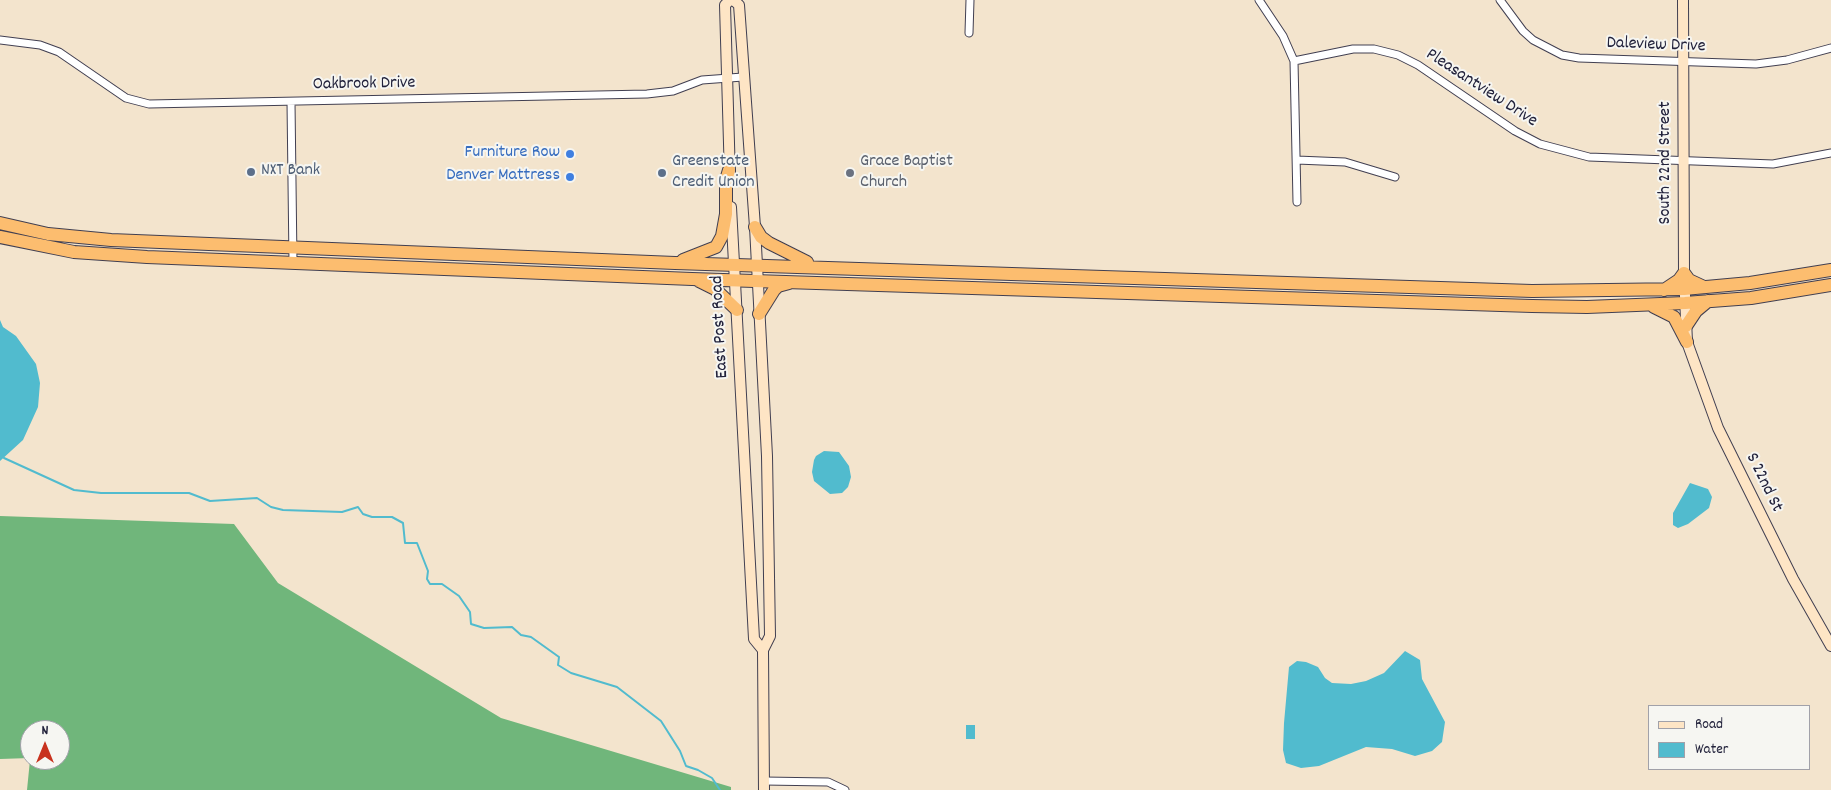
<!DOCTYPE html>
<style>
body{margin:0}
#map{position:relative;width:1831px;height:790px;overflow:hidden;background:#f3e4cd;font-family:Dekko,sans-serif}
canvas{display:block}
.legend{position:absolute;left:1648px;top:705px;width:162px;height:65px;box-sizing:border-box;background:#f6f6f2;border:1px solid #a1a1a9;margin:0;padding:6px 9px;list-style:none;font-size:15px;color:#22223b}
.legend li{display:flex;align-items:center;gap:10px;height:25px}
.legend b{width:25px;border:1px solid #a1a1a9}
.north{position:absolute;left:20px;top:720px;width:50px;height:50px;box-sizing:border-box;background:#f6f6f2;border:1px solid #a1a1a9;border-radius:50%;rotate:0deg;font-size:14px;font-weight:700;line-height:20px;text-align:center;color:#22223b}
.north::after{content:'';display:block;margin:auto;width:18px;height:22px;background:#c8321e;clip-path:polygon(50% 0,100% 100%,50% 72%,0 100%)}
</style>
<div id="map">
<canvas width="1831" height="790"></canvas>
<ul class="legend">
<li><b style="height:6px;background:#fee5c5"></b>Road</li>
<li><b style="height:14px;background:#51bbce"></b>Water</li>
</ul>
<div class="north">N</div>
</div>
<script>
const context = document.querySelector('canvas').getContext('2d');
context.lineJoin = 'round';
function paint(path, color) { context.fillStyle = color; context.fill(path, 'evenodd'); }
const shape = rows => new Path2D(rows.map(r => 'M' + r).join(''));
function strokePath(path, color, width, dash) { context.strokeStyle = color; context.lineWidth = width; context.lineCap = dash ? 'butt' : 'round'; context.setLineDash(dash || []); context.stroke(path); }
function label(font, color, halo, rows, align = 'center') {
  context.font = font + ' Dekko,sans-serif'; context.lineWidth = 4; context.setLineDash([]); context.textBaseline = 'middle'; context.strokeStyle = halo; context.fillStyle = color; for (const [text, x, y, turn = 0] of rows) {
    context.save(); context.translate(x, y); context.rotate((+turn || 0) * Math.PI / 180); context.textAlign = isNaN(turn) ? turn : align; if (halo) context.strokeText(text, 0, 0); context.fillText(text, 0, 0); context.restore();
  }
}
const forest = shape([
 [0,516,234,524,278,583,501,718,731,787,731,790,27,790,30,760,60,760,60,730,30,730,30,758,0,759]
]);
const water = shape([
 [0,320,3,327,16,336,36,364,40,383,38,407,23,440,0,461],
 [824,451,839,452,849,466,851,477,848,487,842,493,830,494,814,481,812,472,814,460,816,456],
 [1690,483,1708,489,1712,497,1709,508,1688,524,1678,528,1673,525,1673,513],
 [1405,651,1420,660,1422,679,1445,722,1442,742,1432,751,1415,756,1392,749,1366,747,1319,766,1301,768,1286,763,1283,750,1284,723,1289,667,1297,661,1306,662,1318,667,1325,678,1332,683,1351,684,1366,681,1384,673],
 [966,725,975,725,975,739,966,739]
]);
const stream = shape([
 [4,458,74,490,101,493,189,493,210,501,257,498,271,507,283,510,342,512,358,507,363,514,372,517,392,517,403,523,405,543,417,543,428,571,427,579,430,584,442,584,459,596,470,612,471,624,484,628,512,627,521,635,531,637,559,657,558,665,571,673,617,687,661,721,680,751,686,766,698,770,712,778,720,790]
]);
const street = shape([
 [1259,0,1283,36,1294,61,1297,202],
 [1500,0,1523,31,1533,40,1562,55,1579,58,1756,64,1787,60,1831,48],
 [969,33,970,0],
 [0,40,40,45,59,52,126,98,149,104,647,94,673,91,702,80,743,77],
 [1294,61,1353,49,1374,49,1398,55,1418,65,1515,131,1540,144,1589,157,1773,164,1831,153],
 [291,102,293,262],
 [1297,160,1345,162,1395,177],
 [764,781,828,782,845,790]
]);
const secondary = shape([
 [730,0,725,5,730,178],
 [733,0,739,5,755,227,767,456,770,636,763,650,764,790],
 [1683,0,1684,273,1687,342,1718,428,1793,579,1831,646],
 [731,207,754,639,763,650]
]);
const highway = shape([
 [0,223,48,234,111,240,675,263,1532,291,1684,289,1750,283,1831,270],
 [755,227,761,237,769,243,807,262],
 [0,237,74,252,147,257,692,279,1532,306,1587,307,1685,303,1751,298,1831,285],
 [683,260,716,247,722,236,726,214,726,180,729,170],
 [699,281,715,289,737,310],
 [1664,290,1679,280,1684,273,1689,280,1704,287],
 [1654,307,1674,317,1687,342],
 [759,314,774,290,778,286,789,283],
 [1686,326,1696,311,1708,301]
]);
const markers = [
 [570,154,5,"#3f7fe0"],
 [251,172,5,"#5c6f8a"],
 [662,173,5,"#5c6f8a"],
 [850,173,5,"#6b7280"],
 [570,177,5,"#3f7fe0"]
];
const streetNames = [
 ["Daleview Drive",1656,46,2],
 ["Oakbrook Drive",364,85,-1],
 ["Pleasantview Drive",1481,89,33],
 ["South 22nd Street",1667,163,-90],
 ["East Post Road",721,327,-93],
 ["S 22nd St",1763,483,64]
];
const shopNames = [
 ["Furniture Row",560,154],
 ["Denver Mattress",560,177]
];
const serviceNames = [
 ["Greenstate",672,163],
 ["Credit Union",672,184],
 ["NXT Bank",261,172]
];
const worshipNames = [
 ["Grace Baptist",860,163],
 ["Church",860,184]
];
paint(forest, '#70b67b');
paint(water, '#51bbce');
strokePath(stream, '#51bbce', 2);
strokePath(street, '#413f51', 9);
strokePath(secondary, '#413f51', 12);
strokePath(highway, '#413f51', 14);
strokePath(street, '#fff', 7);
strokePath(secondary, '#fee5c5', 10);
strokePath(highway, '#fcbd6f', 12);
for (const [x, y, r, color] of markers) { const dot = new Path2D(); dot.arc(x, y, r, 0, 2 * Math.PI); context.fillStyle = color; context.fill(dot); strokePath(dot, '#f6f6f2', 2); }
label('18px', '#22223b', '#f6f6f2', streetNames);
label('18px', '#366cbe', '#f6f6f2', shopNames, 'right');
label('18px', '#4e5e75', '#f6f6f2', serviceNames, 'left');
label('18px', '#5b616d', '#f6f6f2', worshipNames, 'left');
</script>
